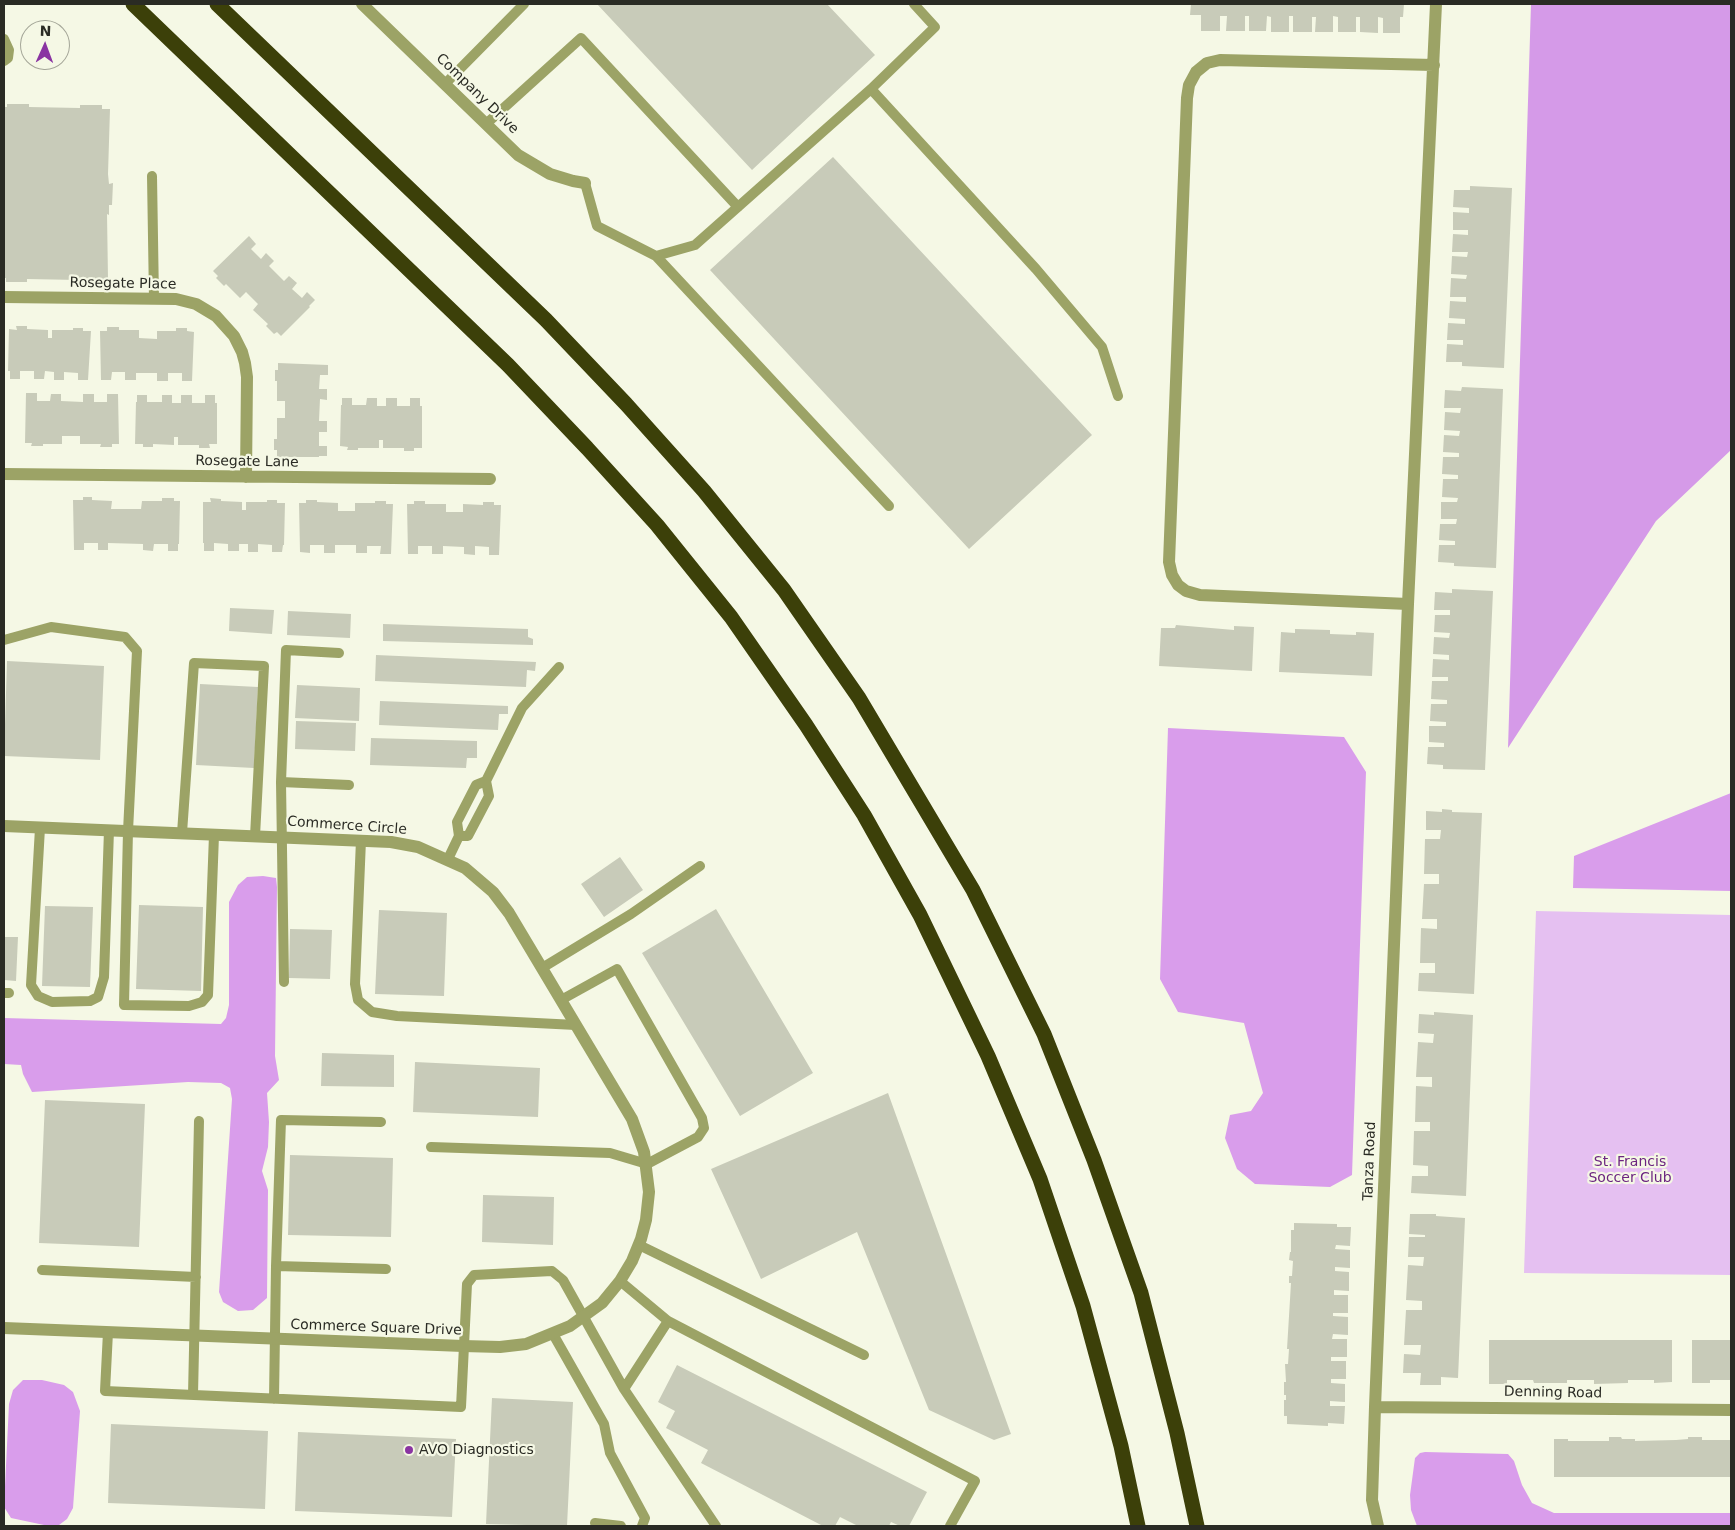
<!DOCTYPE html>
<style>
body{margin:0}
#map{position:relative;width:1735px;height:1530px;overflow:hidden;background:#f5f8e5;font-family:"DejaVu Sans",sans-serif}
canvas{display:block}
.frame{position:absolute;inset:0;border:5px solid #2a2b24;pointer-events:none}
.north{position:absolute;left:20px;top:20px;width:50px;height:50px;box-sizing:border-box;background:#f5f8e5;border:1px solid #a4a698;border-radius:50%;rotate:2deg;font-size:14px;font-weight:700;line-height:20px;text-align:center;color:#2a2b24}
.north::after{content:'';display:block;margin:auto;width:18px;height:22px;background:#8a34a2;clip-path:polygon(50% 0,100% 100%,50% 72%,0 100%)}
</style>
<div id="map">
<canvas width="1735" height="1530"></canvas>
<div class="frame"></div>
<div class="north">N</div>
</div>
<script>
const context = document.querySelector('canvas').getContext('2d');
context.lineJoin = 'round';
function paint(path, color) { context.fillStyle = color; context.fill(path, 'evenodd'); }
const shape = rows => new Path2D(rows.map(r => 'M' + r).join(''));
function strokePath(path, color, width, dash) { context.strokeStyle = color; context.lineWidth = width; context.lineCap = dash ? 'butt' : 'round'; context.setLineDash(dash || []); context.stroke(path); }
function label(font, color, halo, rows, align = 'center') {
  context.font = font + ' "DejaVu Sans",sans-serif'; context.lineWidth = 4.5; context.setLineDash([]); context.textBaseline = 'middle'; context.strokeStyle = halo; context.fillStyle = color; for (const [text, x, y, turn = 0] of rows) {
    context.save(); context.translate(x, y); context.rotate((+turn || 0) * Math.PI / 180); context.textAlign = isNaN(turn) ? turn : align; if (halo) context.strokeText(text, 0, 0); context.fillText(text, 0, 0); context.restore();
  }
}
const green = shape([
 [1536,911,1731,915,1731,1275,1524,1273]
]);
const forest = shape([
 [1531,4,1731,4,1731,450,1656,521,1508,748]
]);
const water = shape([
 [1168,728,1344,737,1366,772,1352,1175,1330,1187,1255,1184,1237,1169,1225,1138,1230,1115,1251,1111,1263,1093,1244,1023,1178,1012,1160,979],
 [1731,793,1731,891,1573,888,1574,856],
 [263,876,276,878,277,887,275,1056,279,1080,267,1093,269,1122,268,1147,262,1171,268,1190,267,1298,253,1310,238,1311,223,1302,219,1292,232,1099,230,1088,221,1083,188,1082,32,1092,23,1074,21,1065,4,1064,4,1018,221,1024,226,1018,229,1005,229,902,238,885,247,877],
 [23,1380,42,1380,64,1385,73,1392,80,1411,73,1508,67,1519,59,1525,44,1525,11,1518,4,1507,9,1404,13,1390],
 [1425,1452,1508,1454,1514,1461,1522,1485,1532,1503,1554,1513,1731,1513,1731,1526,1417,1526,1411,1510,1410,1495,1415,1458,1420,1453]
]);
const building = shape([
 [597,4,827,4,875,55,752,170],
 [1191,4,1404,4,1403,17,1400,17,1400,33,1383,33,1383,18,1378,17,1378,33,1360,32,1360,17,1356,17,1356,32,1338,32,1338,17,1333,16,1333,32,1315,32,1316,17,1312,17,1312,32,1293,32,1293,16,1289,16,1289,32,1271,32,1271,17,1267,16,1266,31,1249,31,1249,16,1245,16,1245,31,1226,31,1227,16,1220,16,1220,31,1201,31,1201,15,1190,15],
 [7,104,29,104,29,107,80,108,80,105,102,105,102,109,110,109,108,174,109,184,113,183,112,205,109,205,109,215,107,214,108,279,100,279,100,282,79,282,78,280,27,279,27,282,6,282,6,278,4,278,4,107,7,107],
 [833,157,1092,435,969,549,710,270],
 [1470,186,1512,188,1504,368,1462,366,1462,362,1446,362,1447,344,1463,345,1463,340,1447,340,1448,323,1465,324,1465,319,1449,318,1450,301,1466,302,1466,297,1450,297,1451,278,1466,279,1467,275,1451,274,1452,256,1467,257,1468,252,1452,252,1453,234,1468,235,1468,230,1453,230,1453,212,1469,213,1469,208,1453,207,1454,190,1470,190],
 [249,236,256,244,251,249,261,259,266,253,274,261,269,266,284,281,289,276,297,283,292,289,302,298,307,292,315,300,309,306,310,307,281,336,277,332,274,334,266,326,268,324,253,310,258,304,246,292,240,298,226,284,224,286,216,278,218,276,213,271],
 [16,326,27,326,27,329,48,330,48,338,52,338,52,330,73,330,73,328,83,328,83,331,91,331,88,380,78,380,78,373,64,372,64,380,54,380,54,372,45,371,44,379,34,379,34,371,20,371,20,379,10,379,10,371,8,371,9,329,17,330],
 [107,327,119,327,119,330,139,330,139,338,157,339,157,331,176,331,176,328,187,328,187,331,194,332,192,381,182,381,182,373,168,373,168,381,157,381,157,373,136,373,136,380,125,380,125,372,112,372,111,380,101,380,100,331,107,331],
 [278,363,328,365,328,375,320,375,319,389,327,389,327,400,320,399,319,421,327,421,327,432,319,432,319,446,327,446,327,456,319,456,319,457,277,457,277,450,274,450,274,439,277,439,277,418,285,418,285,401,277,401,277,381,275,381,275,370,278,370],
 [1462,387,1503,389,1496,568,1454,566,1454,563,1438,562,1439,545,1455,545,1455,541,1439,540,1440,524,1456,524,1457,519,1441,519,1441,502,1457,502,1458,498,1442,497,1443,479,1458,479,1458,475,1442,474,1443,457,1459,457,1459,453,1443,452,1444,435,1459,436,1460,431,1444,430,1445,412,1460,413,1461,408,1444,408,1445,390,1461,391],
 [26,393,37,393,37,401,50,401,51,394,61,394,61,401,83,402,83,394,94,394,94,402,107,402,107,394,118,394,119,444,112,444,112,447,100,447,101,444,80,444,80,436,62,436,62,444,43,444,43,446,31,446,32,443,25,443],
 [137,395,147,395,147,402,162,402,162,395,172,395,172,403,181,403,181,395,192,395,192,403,205,403,205,395,215,395,215,403,217,403,217,444,209,444,210,448,199,448,199,445,178,445,178,437,174,437,174,445,153,444,153,447,143,447,143,444,135,444,136,402,137,402],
 [342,398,352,398,352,405,366,405,367,398,377,398,377,406,386,406,386,398,397,398,397,406,410,406,410,398,420,398,420,406,422,406,422,448,414,448,414,451,404,451,404,448,383,448,383,440,379,440,379,448,358,448,358,450,347,450,348,447,340,446,341,405,342,405],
 [83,497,92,497,92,500,112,501,111,509,141,509,142,501,162,501,162,498,174,498,174,501,180,501,179,544,178,544,178,551,168,551,168,544,154,544,153,551,143,550,143,544,108,543,108,550,98,550,98,543,84,543,84,550,74,550,73,500,83,500],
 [210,498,221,499,221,501,242,502,242,510,246,510,246,502,267,502,267,500,277,500,277,503,285,503,284,545,283,545,282,552,272,552,272,545,258,544,258,552,248,552,248,544,239,544,239,551,228,551,228,544,214,543,214,551,204,551,204,543,203,543,203,502,211,502],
 [306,500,317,500,317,502,338,503,338,511,355,511,355,503,375,503,375,501,386,501,386,504,393,504,391,554,380,554,381,546,367,546,367,553,356,553,356,545,335,545,335,553,324,553,324,545,310,545,310,553,300,552,299,503,306,503],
 [414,501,425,501,425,504,446,504,446,512,463,512,463,504,483,505,483,502,494,502,494,505,501,505,499,555,489,555,489,547,475,546,475,555,464,554,464,547,443,546,443,554,432,554,432,546,418,546,418,554,408,554,407,504,414,504],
 [1452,589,1493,591,1485,770,1443,769,1443,765,1427,764,1428,747,1444,747,1444,743,1429,742,1429,726,1446,726,1446,722,1430,721,1431,704,1447,704,1447,700,1431,699,1432,681,1448,681,1448,677,1432,677,1433,659,1449,660,1449,655,1433,654,1434,637,1449,638,1450,633,1434,632,1435,615,1450,615,1450,610,1434,610,1435,592,1452,593],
 [230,608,274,610,272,634,229,631],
 [288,611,351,614,350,638,287,635],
 [383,624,528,629,528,637,533,639,533,645,383,641],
 [1176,625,1234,630,1234,626,1254,627,1252,671,1159,666,1161,628,1175,628],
 [1295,629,1330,630,1330,634,1356,635,1356,632,1374,633,1372,676,1279,672,1281,632,1295,633],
 [376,655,536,662,535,671,527,670,526,687,375,681],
 [7,661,104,666,100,760,4,756],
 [200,684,258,687,254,768,196,765],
 [297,685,360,688,359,721,295,718],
 [380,701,508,706,508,714,499,714,498,730,379,725],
 [296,721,356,723,355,751,295,749],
 [371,738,477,741,477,758,467,758,466,768,370,765],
 [1442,809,1452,810,1452,812,1482,813,1474,994,1418,991,1419,973,1435,973,1435,963,1420,963,1421,928,1437,929,1437,919,1422,919,1424,884,1439,884,1439,874,1424,874,1425,839,1440,839,1441,830,1426,830,1426,811,1442,812],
 [620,857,643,890,604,917,581,884],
 [139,905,203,907,201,991,136,989],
 [45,906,93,907,90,987,42,986],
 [716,909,813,1073,740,1116,642,953],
 [379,910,447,913,444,996,375,994],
 [290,929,332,930,330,979,289,978],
 [4,937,18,937,16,981,4,980],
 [1434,1012,1473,1015,1466,1196,1411,1193,1412,1176,1428,1176,1428,1166,1413,1165,1414,1131,1430,1131,1430,1122,1415,1122,1416,1086,1432,1087,1432,1077,1416,1077,1418,1042,1433,1043,1434,1034,1418,1033,1419,1014,1434,1015],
 [322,1053,394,1055,394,1087,321,1086],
 [415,1062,540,1068,538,1117,413,1112],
 [888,1093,1011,1434,994,1440,929,1410,857,1232,761,1279,711,1169],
 [45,1100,145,1104,139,1247,39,1243],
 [290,1155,393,1158,391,1237,288,1235],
 [483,1195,554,1197,553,1245,482,1242],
 [1410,1214,1436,1214,1436,1216,1465,1218,1458,1378,1441,1377,1441,1385,1420,1385,1421,1373,1403,1373,1404,1354,1420,1355,1421,1345,1404,1345,1406,1310,1422,1310,1422,1301,1406,1300,1408,1265,1423,1266,1424,1257,1408,1257,1409,1237,1425,1237,1425,1235,1409,1234],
 [1294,1223,1337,1224,1337,1227,1351,1227,1350,1246,1336,1245,1335,1249,1350,1250,1350,1268,1335,1267,1335,1271,1349,1272,1349,1291,1334,1290,1334,1295,1348,1295,1348,1313,1333,1313,1333,1316,1348,1317,1348,1335,1333,1334,1332,1339,1347,1339,1347,1357,1331,1357,1331,1361,1346,1361,1346,1379,1331,1379,1331,1383,1345,1384,1345,1402,1330,1401,1330,1406,1345,1406,1344,1424,1328,1423,1328,1426,1287,1424,1287,1416,1284,1416,1284,1400,1286,1400,1286,1395,1284,1395,1284,1382,1286,1382,1285,1364,1288,1364,1289,1349,1287,1349,1291,1283,1289,1283,1289,1276,1292,1276,1293,1261,1289,1260,1290,1252,1291,1252,1291,1230,1294,1230],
 [1489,1340,1672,1340,1672,1382,1654,1383,1654,1380,1628,1380,1628,1383,1594,1384,1594,1380,1567,1380,1567,1383,1534,1383,1533,1380,1507,1380,1507,1384,1489,1384],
 [1692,1340,1731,1340,1731,1380,1710,1380,1710,1383,1692,1383],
 [677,1365,927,1492,909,1526,900,1526,891,1522,889,1526,858,1526,840,1517,835,1526,823,1526,701,1463,708,1450,666,1428,675,1411,658,1402],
 [492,1398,573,1402,567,1526,486,1524],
 [111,1424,268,1431,265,1509,108,1503],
 [298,1432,456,1439,452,1517,295,1511],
 [1609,1437,1621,1437,1622,1439,1635,1439,1635,1441,1676,1440,1688,1439,1688,1437,1702,1437,1702,1440,1731,1440,1731,1477,1554,1477,1554,1439,1568,1439,1568,1441,1609,1441]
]);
const lane = shape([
 [4,39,9,50,8,58,4,61],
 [445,84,524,4],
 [871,89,1036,269,1102,347,1118,396],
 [486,124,581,38,738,207],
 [152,176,154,299],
 [585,183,597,226,656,256,695,245,871,89,935,27,914,4],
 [656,256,889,506],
 [4,640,51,627,125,637,137,651,128,831,124,1005,189,1006,202,1002,208,995,214,835],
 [486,781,522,708,559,667],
 [281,782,349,785],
 [40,828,31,985,38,996,52,1002,90,1001,98,997,104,977,109,830],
 [182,833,194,663,264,666,255,836],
 [361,840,355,984,358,1000,372,1012,397,1016,576,1025],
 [448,859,459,836,457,822,476,785,486,781,489,796,468,836,459,836],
 [542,968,631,914,700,866],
 [284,982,281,782,286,650,339,653],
 [4,993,9,993],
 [431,1147,610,1153,647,1164,698,1137,704,1128,702,1118,617,969,561,1000],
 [639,1245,864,1355],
 [276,1266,386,1269],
 [42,1270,196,1277],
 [620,1281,668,1321,975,1481,950,1526],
 [108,1332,105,1391,461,1407,467,1284,474,1275,552,1271,563,1280,624,1389,716,1526],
 [553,1334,604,1424,610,1453,645,1518,642,1526],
 [624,1389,668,1321],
 [193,1395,199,1121],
 [274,1399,276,1266,281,1120,381,1122],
 [595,1523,621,1526]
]);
const street = shape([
 [362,4,518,155,550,174,573,181,585,183],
 [4,297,176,299,196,304,216,316,234,336,242,352,245,363,247,377,246,477],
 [4,474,490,479],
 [1408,604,1200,595,1186,591,1178,585,1172,575,1169,562,1187,98,1189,85,1196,72,1207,63,1220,60,1434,65],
 [4,826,391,842,418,847,465,868,493,892,509,913,632,1119,644,1152,649,1192,646,1220,641,1239,632,1261,620,1281,602,1303,570,1326,526,1344,500,1347,463,1346,4,1328],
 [1375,1407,1731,1410],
 [1378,1526,1372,1500,1375,1407,1408,604,1436,4]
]);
const highway = shape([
 [133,4,508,365,587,448,657,525,731,617,806,725,864,815,920,915,988,1056,1040,1179,1083,1306,1121,1446,1138,1526],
 [217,4,546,320,626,404,704,491,784,590,859,698,973,890,1044,1034,1094,1160,1141,1293,1177,1433,1197,1526]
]);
const markers = [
 [409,1450,5,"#8a34a2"]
];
const streetNames = [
 ["Company Drive",477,94,44],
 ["Rosegate Place",123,284,1],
 ["Rosegate Lane",247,462,1],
 ["Commerce Circle",347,826,4],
 ["Tanza Road",1370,1161,-88],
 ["Commerce Square Drive",376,1328,2],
 ["Denning Road",1553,1393,1]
];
const parkNames = [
 ["St. Francis",1630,1162],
 ["Soccer Club",1630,1178]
];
const poiNames = [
 ["AVO Diagnostics",419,1450]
];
paint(green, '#e5c0f1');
paint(forest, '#d59ae8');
paint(water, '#d99deb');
paint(building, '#c8cbb9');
strokePath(lane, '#9ca366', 10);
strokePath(street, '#9ca366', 12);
strokePath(highway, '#3c4009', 15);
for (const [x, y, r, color] of markers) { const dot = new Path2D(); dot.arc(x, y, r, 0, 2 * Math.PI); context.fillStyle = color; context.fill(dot); strokePath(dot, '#f5f8e5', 2); }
label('14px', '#2a2b24', '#f5f8e5', streetNames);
label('14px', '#6c2580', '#f5f8e5', parkNames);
label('14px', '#2a2b24', '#f5f8e5', poiNames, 'left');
</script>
